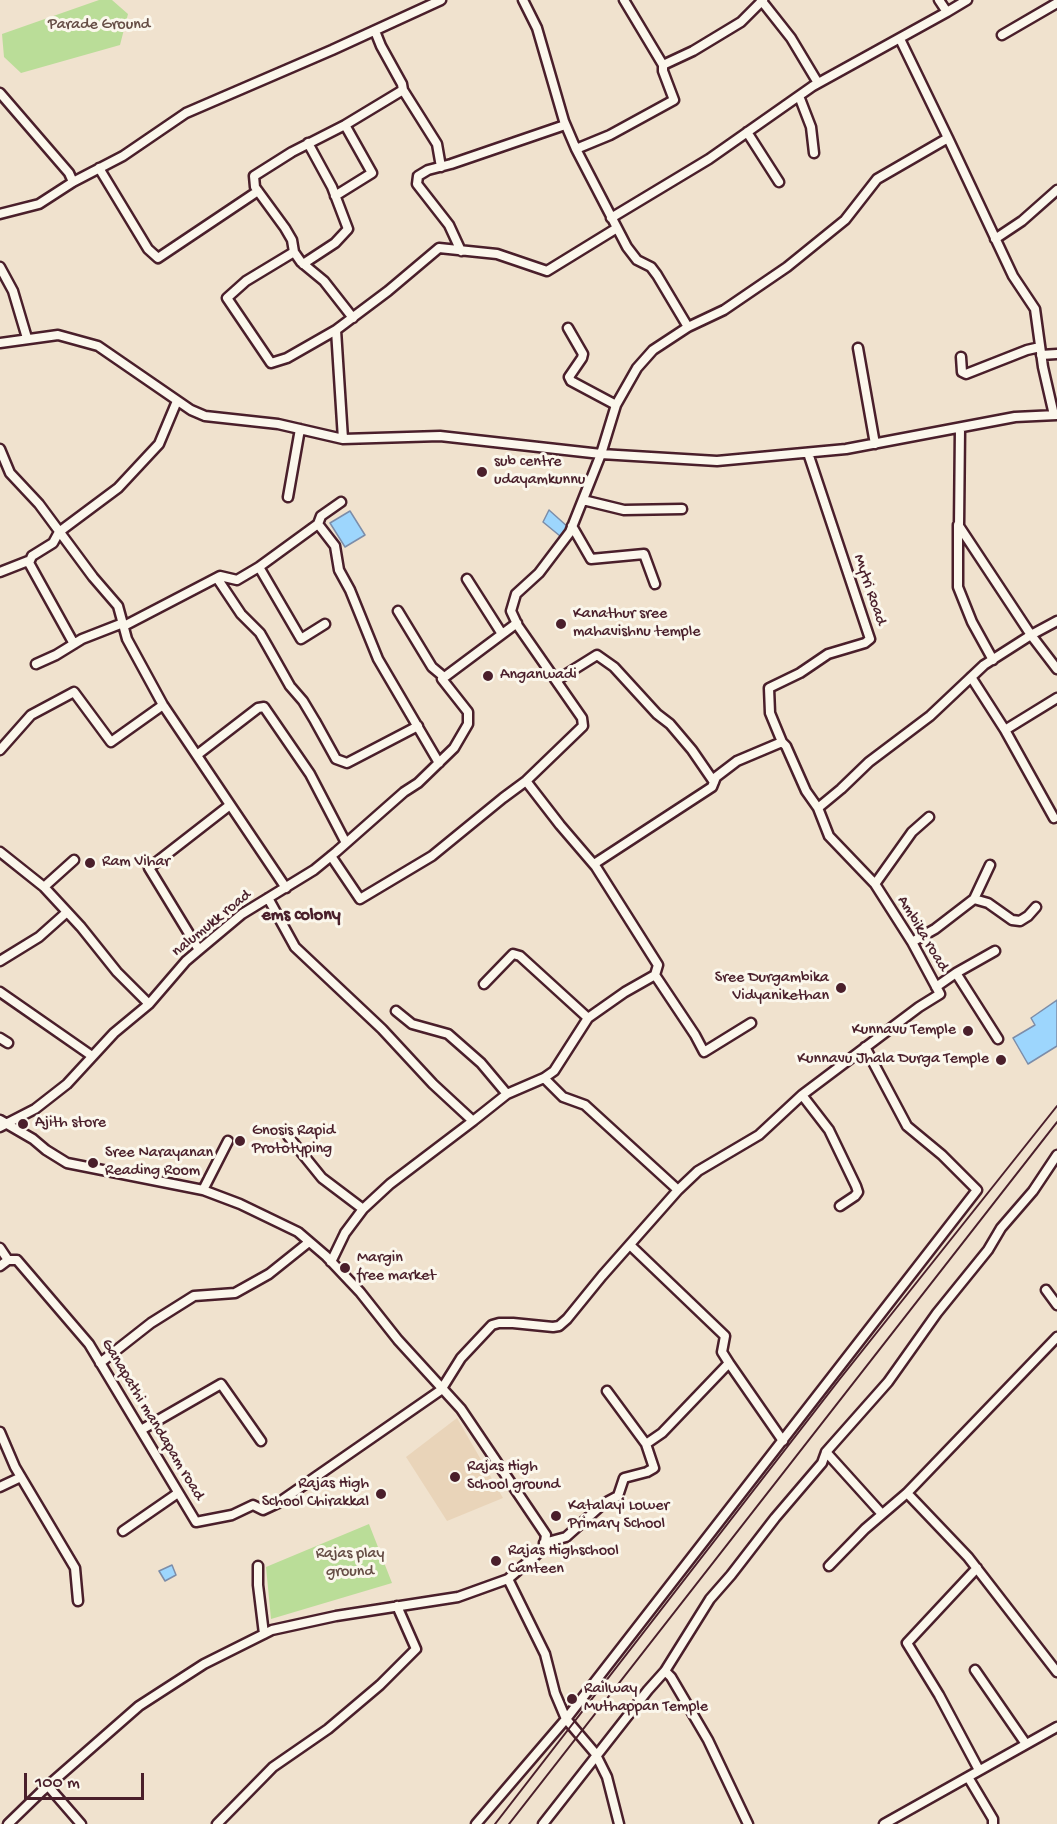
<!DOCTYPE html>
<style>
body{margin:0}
#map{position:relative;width:1057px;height:1824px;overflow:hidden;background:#f0e2ce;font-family:"Gochi Hand",sans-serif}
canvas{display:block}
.scale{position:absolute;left:24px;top:1773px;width:120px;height:27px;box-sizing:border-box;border:3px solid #4a1f2b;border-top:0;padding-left:8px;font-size:18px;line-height:21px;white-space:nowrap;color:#4a1f2b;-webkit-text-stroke:4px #fbf7ec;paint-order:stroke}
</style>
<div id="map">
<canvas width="1057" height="1824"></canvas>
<div class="scale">100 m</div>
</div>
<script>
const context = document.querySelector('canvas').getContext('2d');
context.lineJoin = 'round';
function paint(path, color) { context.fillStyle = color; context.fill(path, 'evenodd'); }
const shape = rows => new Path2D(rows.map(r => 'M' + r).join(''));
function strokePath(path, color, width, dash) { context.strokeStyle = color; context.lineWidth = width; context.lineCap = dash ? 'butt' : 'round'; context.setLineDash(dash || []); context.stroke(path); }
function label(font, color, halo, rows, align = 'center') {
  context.font = font + ' "Gochi Hand",sans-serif'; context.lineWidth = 6; context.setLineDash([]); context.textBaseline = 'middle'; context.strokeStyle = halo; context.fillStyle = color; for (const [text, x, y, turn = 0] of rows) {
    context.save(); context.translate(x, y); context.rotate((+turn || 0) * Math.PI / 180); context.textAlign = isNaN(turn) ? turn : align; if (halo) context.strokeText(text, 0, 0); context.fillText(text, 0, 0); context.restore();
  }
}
const built = shape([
 [457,1418,503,1498,447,1521,406,1457]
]);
const green = shape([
 [99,0,112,0,128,14,120,45,21,73,4,57,2,34],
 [369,1524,392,1583,271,1619,266,1567]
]);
const water = shape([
 [549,510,568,527,560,536,543,522,549,510],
 [350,511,365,535,345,547,330,523,350,511],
 [1057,1000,1057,1046,1028,1064,1013,1038,1035,1025,1031,1018,1057,1000],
 [172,1565,176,1575,165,1581,159,1571,172,1565]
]);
const minor = shape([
 [523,0,537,28,564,121,576,149,627,247,637,260,651,267,657,275,688,327],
 [624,0,663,65],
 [761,0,791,38,818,83],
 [939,0,947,12,967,0],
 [1002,35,1057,3],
 [900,39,948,138],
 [403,90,437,144,441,167],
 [0,93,69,173,73,182],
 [799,96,811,127,814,153],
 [747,132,779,182],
 [576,149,610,135,674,100,663,71,663,65,693,51,741,22,763,0],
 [99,168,148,249,158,258,258,191],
 [335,196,372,173,345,125],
 [0,214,39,204,73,182,123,156,186,113,332,50,441,0],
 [611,218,709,159,813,86,947,12],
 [995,239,1022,221,1057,190],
 [461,251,449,225,417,184,418,176,428,170,451,164,565,125],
 [294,252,246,281,227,298,271,363,287,358,336,330],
 [303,264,335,243,348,229,332,187,308,143],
 [0,267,13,291,27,338],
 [353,318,324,281,301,262,294,252,292,240,285,228,255,187,254,176,292,152,345,125,403,90,402,84,381,46,375,31],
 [568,328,583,354,582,358,569,377,571,381,616,405],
 [0,343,58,335,98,346,191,410,205,416,278,424,343,439,336,330,388,291,439,248,497,254,547,271,617,228],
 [858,348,875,444],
 [1041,355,1057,354],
 [961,357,962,372,966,374,1027,350,1040,347],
 [960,429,959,526,1031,635,1057,669],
 [343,439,440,436,601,454,717,461,846,449,1015,417,1057,415],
 [0,449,10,473,39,504,93,577,118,606,127,639,163,705,286,888],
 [808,453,870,639,865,643,828,654,800,673,769,688,770,713,782,742,786,746,806,791,818,808],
 [288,497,300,429],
 [583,500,624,510,682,509],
 [318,524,335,546,339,570,350,590,378,659,439,763],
 [958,525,958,587,972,622,993,660],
 [572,526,591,559,644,554,655,584],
 [29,563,32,556,53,543,59,532,118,488,159,444,177,401],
 [259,567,301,639,325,624],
 [0,572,28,561,74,644],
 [217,578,241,614,260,633,268,647,290,686,303,701,315,721,336,759,347,763,418,726],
 [467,579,502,634],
 [398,611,432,667,444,677],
 [124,626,220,576,237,580,259,567,318,524,321,516,341,502],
 [36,664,56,655,82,639,123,623],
 [971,677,1005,730,1054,818],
 [557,680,597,655,614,667,657,714,670,724,692,750,714,782],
 [1005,730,1057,698],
 [0,750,31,715,74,692,111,742,163,705],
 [197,755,258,708,264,707,310,774,346,843],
 [526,781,560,825,596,867,658,965,655,975,695,1035,704,1052,751,1023],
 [0,852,44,887],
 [331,856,360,899,432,856,503,798,526,781,583,726,582,718,518,626,511,611,516,594,539,573,570,532,601,454,616,405,637,368,653,350,688,327,724,310,787,267,845,220,877,179,948,138,1013,276,1035,309,1043,367,1054,415],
 [74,860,44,887,81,927,117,972,149,1004],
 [594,864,712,787,716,777,737,761,782,742],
 [875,884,912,832,929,817],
 [268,898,295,947,382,1029,433,1084,473,1121,390,1184,363,1209,345,1233,331,1262],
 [974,899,988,903,1012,920,1020,921,1028,916,1036,907],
 [912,942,935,929,974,899,990,865],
 [199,950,149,868,230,805],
 [0,961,39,937,67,912],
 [956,973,995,951],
 [484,984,513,954,520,956,588,1018],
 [936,987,956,973,998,1039],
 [0,992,92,1056],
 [396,1011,412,1024,448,1034,481,1063,507,1094],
 [0,1038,8,1043],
 [544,1078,563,1097,585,1105,678,1190],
 [802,1095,829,1130,856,1186,858,1192,855,1196,840,1206],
 [0,1120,33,1139,46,1150,67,1163,203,1190,240,1204,298,1232,326,1256,360,1292,398,1340,461,1409,546,1535,544,1548,508,1579,458,1597,336,1616,272,1630,204,1664,139,1706,42,1791,8,1824],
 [473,1121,507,1094,544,1078,554,1071,588,1018,625,992,655,975],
 [0,1127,35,1109,67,1084,114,1033,149,1004,186,961,199,950,242,914,314,870,336,852,404,792,418,783,454,748,468,724,468,712,442,679,517,623],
 [288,1136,322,1178,363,1209],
 [203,1190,228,1141],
 [630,1245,725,1336,722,1352,729,1363,662,1433,646,1444],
 [0,1248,8,1260,0,1266],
 [8,1260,17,1260,89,1344,196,1522,232,1515,253,1505,263,1510,278,1503,441,1390,461,1358,492,1325,499,1323,513,1323,553,1327,559,1326,567,1319,602,1276,678,1190,698,1171,759,1135,802,1095,919,1007,940,994,912,942,875,884,829,836,818,808,841,789,869,762,930,716,984,665,1031,635,1057,621],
 [1046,1290,1057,1305],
 [100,1363,151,1323,194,1296,235,1293,269,1274,309,1242],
 [729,1363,783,1441],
 [141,1430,221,1384,261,1441],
 [0,1432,15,1467,75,1568,78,1601],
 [826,1452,882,1514],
 [0,1487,21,1477],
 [907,1493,968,1557,1057,1672],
 [123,1531,178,1493],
 [544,1543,566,1537,603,1504,618,1496,624,1478,647,1472,654,1468,646,1444,607,1391],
 [258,1566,258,1585,264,1634],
 [829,1566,865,1529,907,1493,1057,1337],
 [977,1568,907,1643,939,1695,979,1770],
 [508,1579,545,1654,555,1693,566,1719,595,1753,607,1777,619,1824],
 [975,1670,1026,1744],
 [665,1671,671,1677,708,1740,748,1824],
 [968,1777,993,1819,993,1824],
 [48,1786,81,1824],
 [217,1824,273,1767,328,1729,380,1685,416,1649,397,1606],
 [476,1824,566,1719,977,1190,942,1155,907,1126,865,1047],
 [543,1824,648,1690,665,1671,710,1599,731,1575,775,1518,822,1463,826,1452,888,1382,937,1313,988,1250,1001,1228,1033,1191,1057,1155],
 [884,1824,1057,1727]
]);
const rail = shape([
 [495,1824,839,1380,1057,1106],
 [509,1824,1057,1122]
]);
const markers = [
 [482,472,6,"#4a1f2b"],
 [561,624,6,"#4a1f2b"],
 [488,676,6,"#4a1f2b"],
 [90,863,6,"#4a1f2b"],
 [841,988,6,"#4a1f2b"],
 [968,1031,6,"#4a1f2b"],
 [1001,1060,6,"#4a1f2b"],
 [23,1124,6,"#4a1f2b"],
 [240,1141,6,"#4a1f2b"],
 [93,1163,6,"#4a1f2b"],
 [345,1268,6,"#4a1f2b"],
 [455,1477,6,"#4a1f2b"],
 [381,1494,6,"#4a1f2b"],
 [556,1516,6,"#4a1f2b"],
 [496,1561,6,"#4a1f2b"],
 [572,1699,6,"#4a1f2b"]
];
const parkNames = [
 ["Parade Ground",99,26],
 ["Rajas play",350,1555],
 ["ground",350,1573]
];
const poiNames = [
 ["sub centre",494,463],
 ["udayamkunnu",494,481],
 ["Kanathur sree",573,615],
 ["mahavishnu temple",573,633],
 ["Anganwadi",500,676],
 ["Ram Vihar",102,863],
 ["Sree Durgambika",829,979,"right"],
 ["Vidyanikethan",829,997,"right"],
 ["Kunnavu Temple",956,1031,"right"],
 ["Kunnavu Jhala Durga Temple",989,1060,"right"],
 ["Ajith store",35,1124],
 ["Gnosis Rapid",252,1132],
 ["Prototyping",252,1150],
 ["Sree Narayanan",105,1154],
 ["Reading Room",105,1172],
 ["Margin",357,1259],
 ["free market",357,1277],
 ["Rajas High",467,1468],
 ["School ground",467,1486],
 ["Rajas High",369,1485,"right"],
 ["School Chirakkal",369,1503,"right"],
 ["Katalayi Lower",568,1507],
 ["Primary School",568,1525],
 ["Rajas Highschool",508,1552],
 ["Canteen",508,1570],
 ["Railway",584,1690],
 ["Muthappan Temple",584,1708]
];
const streetNames = [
 ["Mytri Road",869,590,71],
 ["nalumukk road",212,924,-39],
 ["Ambika road",922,934,59],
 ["Ganapathi mandapam road",152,1420,59]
];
const neighbourhoodNames = [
 ["ems colony",301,916]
];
paint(built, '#e9d4b9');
paint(green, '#badd98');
paint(water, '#9dd6fd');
strokePath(water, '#7c8da9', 1.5);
strokePath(minor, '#4a1f2b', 13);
strokePath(minor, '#fbf7ec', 8);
strokePath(rail, '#4a1f2b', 2);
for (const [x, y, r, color] of markers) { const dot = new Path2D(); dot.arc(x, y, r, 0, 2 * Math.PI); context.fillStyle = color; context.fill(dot); strokePath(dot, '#fbf7ec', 2); }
label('16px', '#664e46', '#fbf7ec', parkNames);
label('16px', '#4a1f2b', '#fbf7ec', poiNames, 'left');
label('16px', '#4a1f2b', '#fbf7ec', streetNames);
label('bold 18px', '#4a1f2b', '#fbf7ec', neighbourhoodNames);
</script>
